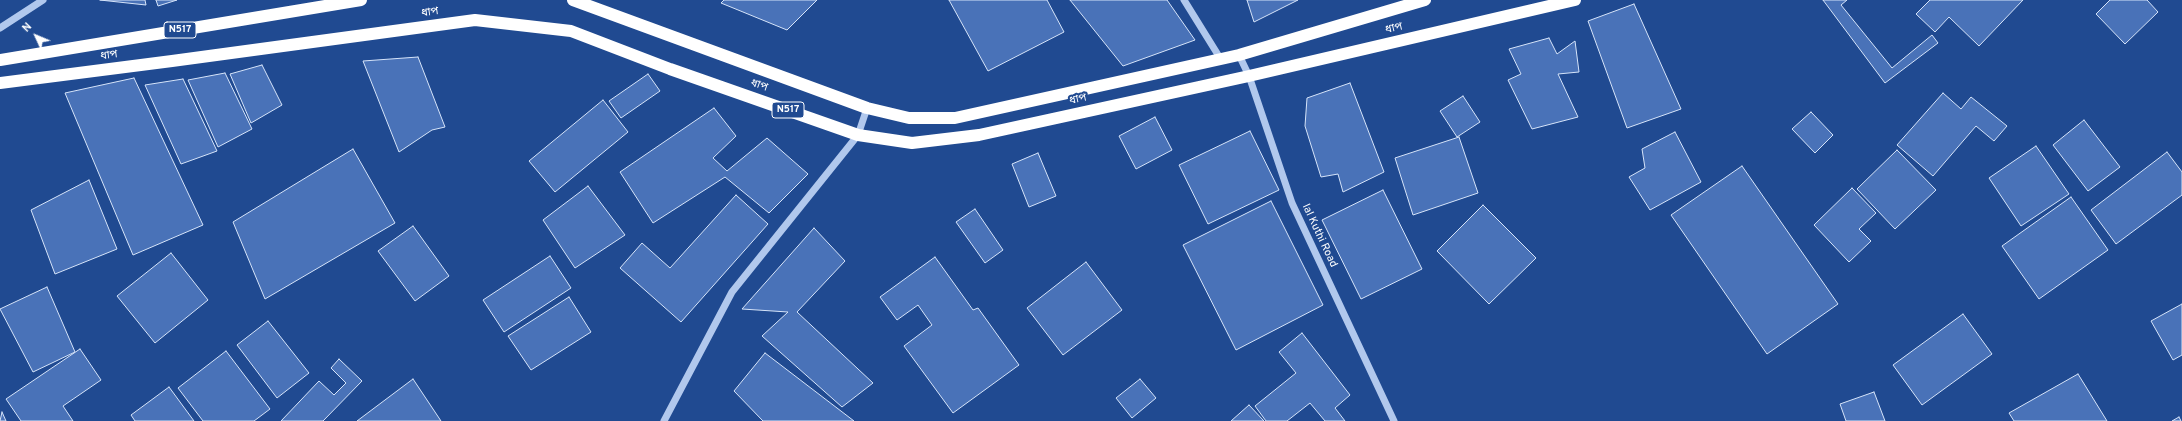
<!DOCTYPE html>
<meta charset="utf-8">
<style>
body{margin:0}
#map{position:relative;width:2182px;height:421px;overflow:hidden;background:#204a91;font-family:Overpass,sans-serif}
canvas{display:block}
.north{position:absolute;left:16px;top:16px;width:40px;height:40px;-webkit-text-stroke:3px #204a91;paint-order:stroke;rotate:314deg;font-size:11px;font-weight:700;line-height:16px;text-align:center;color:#fff}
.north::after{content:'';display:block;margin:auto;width:14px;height:18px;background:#fff;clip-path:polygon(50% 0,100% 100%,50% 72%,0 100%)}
</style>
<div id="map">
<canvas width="2182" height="421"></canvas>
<div class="north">N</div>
</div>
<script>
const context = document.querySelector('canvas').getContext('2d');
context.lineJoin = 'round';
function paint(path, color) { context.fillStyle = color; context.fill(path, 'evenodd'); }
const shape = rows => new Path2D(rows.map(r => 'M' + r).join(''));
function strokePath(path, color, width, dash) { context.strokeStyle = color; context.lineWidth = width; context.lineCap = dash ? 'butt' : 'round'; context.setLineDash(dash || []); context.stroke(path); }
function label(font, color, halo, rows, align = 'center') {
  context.font = font + ' Overpass,"Noto Sans Bengali",sans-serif'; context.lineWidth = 4; context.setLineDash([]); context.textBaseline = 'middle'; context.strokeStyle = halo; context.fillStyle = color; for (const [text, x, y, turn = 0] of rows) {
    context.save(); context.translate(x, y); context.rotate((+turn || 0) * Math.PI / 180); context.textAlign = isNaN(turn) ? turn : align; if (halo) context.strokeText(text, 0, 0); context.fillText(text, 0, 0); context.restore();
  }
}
const building = shape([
 [100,0,145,0,146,5,100,0],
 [156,0,177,0,158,6,156,0],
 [724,0,817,0,787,30,721,3,724,0],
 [949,0,1047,0,1064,32,988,71,949,0],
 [1070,0,1167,0,1195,40,1123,66,1070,0],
 [1247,0,1298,0,1254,22,1247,0],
 [1823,0,1847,0,1841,5,1892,68,1932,35,1938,43,1885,83,1823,0],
 [1930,0,2023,0,1979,46,1949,17,1935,32,1916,14,1930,0],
 [2110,0,2147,0,2158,12,2125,44,2096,14,2110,0],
 [1634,4,1681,109,1627,128,1588,21,1634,4],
 [1549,38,1557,54,1575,41,1579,72,1558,74,1578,117,1532,129,1508,80,1521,74,1509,49,1549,38],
 [418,57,445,127,432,130,399,152,363,61,418,57],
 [262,65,282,105,251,123,230,74,262,65],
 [225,73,252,129,218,147,188,80,225,73],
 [648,74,660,91,621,118,609,101,648,74],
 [134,78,203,225,133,255,65,93,134,78],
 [183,79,217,151,181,164,145,85,183,79],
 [1350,83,1384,172,1343,192,1338,174,1321,177,1305,126,1307,98,1350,83],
 [1943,93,1961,109,1971,97,2007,126,1994,141,1976,126,1933,176,1897,145,1943,93],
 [1463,96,1480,122,1457,137,1440,111,1463,96],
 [603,100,628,132,555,192,529,161,603,100],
 [714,108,736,136,713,158,727,171,767,138,808,174,769,213,725,177,653,223,620,172,714,108],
 [1811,112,1833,135,1815,153,1792,129,1811,112],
 [1155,117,1172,150,1136,169,1119,136,1155,117],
 [2084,120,2120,167,2088,191,2053,145,2084,120],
 [1250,131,1279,190,1208,224,1179,165,1250,131],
 [1675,132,1701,182,1650,210,1629,177,1645,168,1642,149,1675,132],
 [1459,137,1478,193,1413,215,1395,158,1459,137],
 [2036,146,2069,194,2021,226,1989,178,2036,146],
 [353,149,395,223,265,299,233,222,353,149],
 [1897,150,1936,190,1895,229,1857,189,1897,150],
 [2167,152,2182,172,2182,195,2116,244,2091,210,2167,152],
 [1038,153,1056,196,1029,207,1012,164,1038,153],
 [1742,166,1838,304,1767,354,1671,215,1742,166],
 [89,180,117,249,55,274,31,210,89,180],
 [588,186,625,235,575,268,543,220,588,186],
 [1852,188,1876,213,1859,229,1871,241,1849,262,1814,225,1852,188],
 [1383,190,1422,269,1361,299,1322,220,1383,190],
 [736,195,768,224,681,322,620,268,642,243,670,268,736,195],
 [2071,197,2108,250,2039,299,2002,246,2071,197],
 [1271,201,1323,305,1236,350,1183,245,1271,201],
 [1483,205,1536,258,1489,304,1437,251,1483,205],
 [975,209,1003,250,985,263,956,222,975,209],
 [413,226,449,276,415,301,378,251,413,226],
 [814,228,845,261,797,312,873,383,842,407,762,336,788,312,742,309,814,228],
 [171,253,208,300,155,343,117,296,171,253],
 [550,256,571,288,504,332,483,300,550,256],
 [935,257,973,310,978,308,1019,365,953,413,904,346,932,325,918,305,897,320,880,297,935,257],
 [1086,262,1122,310,1063,355,1027,308,1086,262],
 [47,287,75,352,33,372,0,309,47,287],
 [569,297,591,332,531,370,508,336,569,297],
 [2182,304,2182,355,2173,360,2151,321,2182,304],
 [1963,314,1992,354,1922,405,1893,365,1963,314],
 [268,321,309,373,277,398,237,345,268,321],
 [1302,333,1350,395,1335,408,1345,421,1325,421,1310,403,1287,421,1266,421,1255,406,1296,373,1279,352,1302,333],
 [80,349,101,380,63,406,73,421,21,421,6,399,80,349],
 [226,351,270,409,254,421,203,421,178,388,226,351],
 [765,353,854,421,763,421,734,391,765,353],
 [339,359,362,381,323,421,281,421,319,381,334,395,346,383,331,368,339,359],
 [2078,374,2107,421,2014,421,2009,413,2078,374],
 [413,379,441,421,357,421,413,379],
 [1140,379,1156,398,1132,418,1116,398,1140,379],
 [169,387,194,421,135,421,131,415,169,387],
 [1874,392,1885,421,1846,421,1840,404,1874,392],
 [1249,405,1264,421,1231,421,1249,405],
 [2,412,6,421,0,421,2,412],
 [2179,417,2181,421,2172,421,2179,417]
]);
const minor = shape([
 [1184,0,1220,58],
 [0,28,43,0],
 [1239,55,1249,76,1292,203,1394,421],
 [664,421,732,292,858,135,867,108]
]);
const highway = shape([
 [573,0,867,108,909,118,955,118,1239,55,1425,0],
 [0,60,361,0],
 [0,83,172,61,475,20,571,31,670,69,858,135,912,143,979,135,1249,76,1575,0]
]);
const shields = [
 [180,30,32],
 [788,110,32]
];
const shieldNames = [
 ["N517",180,30],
 ["N517",788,110]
];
const streetNames = [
 ["ধাপ",430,13,-8],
 ["ধাপ",1394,29,-13],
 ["ধাপ",109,56,-7],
 ["ধাপ",759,86,19],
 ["ধাপ",1078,100,-12],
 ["lal Kuthi Road",1319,236,65]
];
paint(building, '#4972b8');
strokePath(building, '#d6e4f9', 1);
strokePath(minor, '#b1c8ed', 7);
strokePath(highway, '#fff', 12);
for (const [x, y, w] of shields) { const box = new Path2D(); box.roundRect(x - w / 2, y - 8, w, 16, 3); context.fillStyle = '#204a91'; context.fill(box); strokePath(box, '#fff', 1); }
label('bold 10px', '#fff', null, shieldNames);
label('11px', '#fff', '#204a91', streetNames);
</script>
